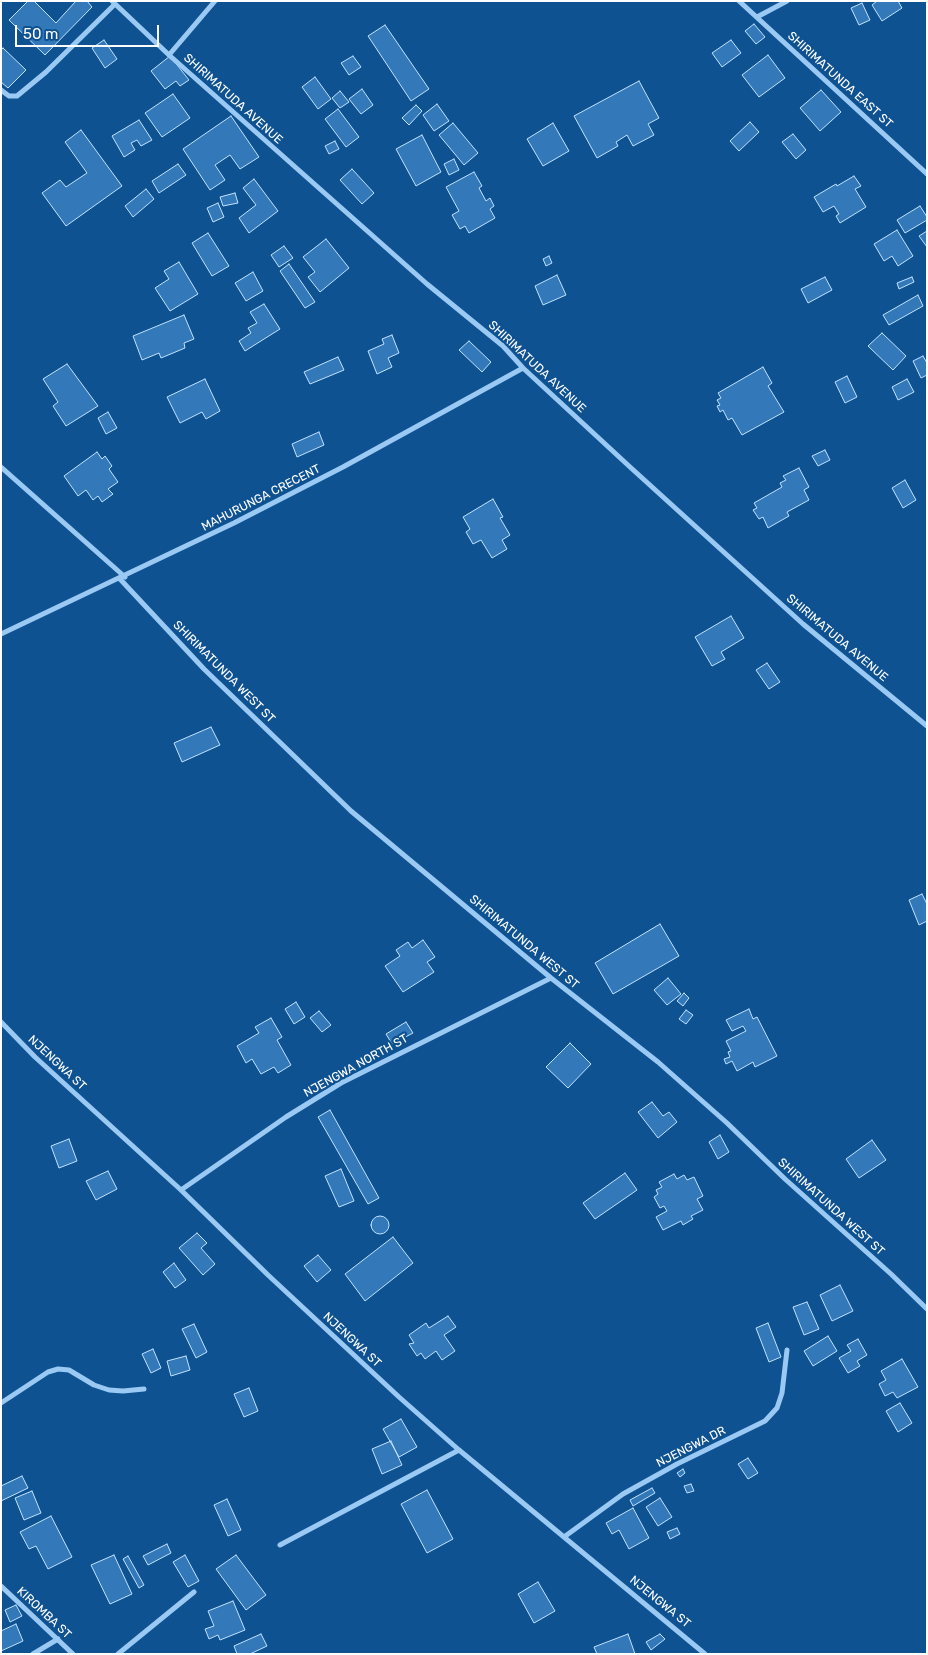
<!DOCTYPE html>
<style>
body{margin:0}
#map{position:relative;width:928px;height:1655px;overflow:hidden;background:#0f5292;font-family:Rubik,sans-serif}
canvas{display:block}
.frame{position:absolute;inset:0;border:2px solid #fff;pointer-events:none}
.scale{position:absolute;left:15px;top:25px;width:144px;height:22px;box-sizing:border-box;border:2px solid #fff;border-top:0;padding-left:6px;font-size:15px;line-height:18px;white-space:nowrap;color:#fff;-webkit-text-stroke:4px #0f5292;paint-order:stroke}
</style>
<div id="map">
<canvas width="928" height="1655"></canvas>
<div class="frame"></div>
<div class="scale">50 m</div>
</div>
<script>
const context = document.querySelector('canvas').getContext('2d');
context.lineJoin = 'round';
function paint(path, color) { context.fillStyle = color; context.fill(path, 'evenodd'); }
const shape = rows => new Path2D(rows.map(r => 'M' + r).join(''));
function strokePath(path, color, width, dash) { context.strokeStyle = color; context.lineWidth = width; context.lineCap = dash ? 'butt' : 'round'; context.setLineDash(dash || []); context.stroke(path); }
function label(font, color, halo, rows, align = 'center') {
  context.font = font + ' Rubik,sans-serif'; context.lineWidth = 4.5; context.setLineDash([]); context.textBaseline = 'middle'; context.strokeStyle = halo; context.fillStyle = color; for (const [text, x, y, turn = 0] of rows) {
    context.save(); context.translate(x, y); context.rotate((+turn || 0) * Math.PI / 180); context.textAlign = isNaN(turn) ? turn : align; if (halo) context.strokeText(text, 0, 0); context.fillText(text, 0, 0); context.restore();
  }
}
const building = shape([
 [28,1,34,1,56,23,76,1,87,1,92,7,45,55,9,20,28,1],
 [877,1,898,1,902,8,882,21,872,5,877,1],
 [862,3,870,20,859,25,851,8,862,3],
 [754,24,765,37,756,44,745,31,754,24],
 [385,25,429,89,411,101,368,36,385,25],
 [104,40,117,59,105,68,92,48,104,40],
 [731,40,741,53,722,67,712,53,731,40],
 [3,48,26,70,8,88,1,82,1,50,3,48],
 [768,55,785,78,759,97,742,75,768,55],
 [170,56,189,80,180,86,176,81,165,89,151,71,170,56],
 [353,56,361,67,349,75,341,63,353,56],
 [315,77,331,99,318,109,302,87,315,77],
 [639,81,659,118,648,124,654,135,633,146,627,135,616,142,618,146,597,158,574,116,639,81],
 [362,89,373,105,361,114,349,99,362,89],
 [821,90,841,112,820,131,800,108,821,90],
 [340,91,349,102,340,108,332,98,340,91],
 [173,94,190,118,162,137,145,113,173,94],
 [437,104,449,121,434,131,423,115,437,104],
 [416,105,422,111,409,125,402,118,416,105],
 [338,109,359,137,346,147,325,119,338,109],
 [231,116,259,157,240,169,230,155,215,165,225,180,210,190,183,149,231,116],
 [139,120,152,140,141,146,137,140,131,143,135,150,124,157,112,136,139,120],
 [750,122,759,132,739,151,730,141,750,122],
 [453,123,478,153,464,165,439,135,453,123],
 [553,123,569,151,543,166,527,139,553,123],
 [81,130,122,186,66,226,42,193,60,180,66,187,87,173,65,142,81,130],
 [793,134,806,150,796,159,782,142,793,134],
 [422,135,441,172,416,186,396,149,422,135],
 [335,141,339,149,329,154,325,146,335,141],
 [454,159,459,170,449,175,444,164,454,159],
 [178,164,186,175,159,193,152,181,178,164],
 [352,169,374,193,362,204,340,180,352,169],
 [474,172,482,186,479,188,486,201,490,198,494,206,490,209,495,218,469,233,465,226,460,229,452,215,459,211,446,187,474,172],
 [854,176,861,186,855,189,866,207,840,223,836,216,839,214,834,206,823,212,814,197,836,184,837,186,854,176],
 [254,179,278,211,249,233,239,218,256,205,243,188,254,179],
 [146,189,154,199,133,217,125,206,146,189],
 [235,193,238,203,223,206,220,197,235,193],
 [218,203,224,217,213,222,207,208,218,203],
 [920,206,927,217,927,220,905,233,897,220,920,206],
 [897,230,913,256,898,266,892,256,884,261,874,244,897,230],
 [927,231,927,247,919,236,927,231],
 [208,233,229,266,212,276,192,243,208,233],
 [326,239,349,268,320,292,308,277,315,272,303,257,326,239],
 [284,246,293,258,279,267,271,255,284,246],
 [549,256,552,263,546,266,543,259,549,256],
 [179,262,198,294,170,311,155,288,169,279,164,271,179,262],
 [289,264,315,302,305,308,280,271,289,264],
 [253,272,263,291,246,301,235,283,253,272],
 [557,275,566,295,543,305,535,286,557,275],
 [825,277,832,290,808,303,801,289,825,277],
 [912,277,914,282,899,289,897,283,912,277],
 [918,295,923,306,889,325,883,315,918,295],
 [264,304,280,329,245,351,239,341,251,333,248,328,257,323,250,312,264,304],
 [184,315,194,339,184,343,185,348,161,358,159,353,142,360,133,336,184,315],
 [882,333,906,356,893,370,868,346,882,333],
 [392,335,399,353,388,358,392,367,377,374,368,351,384,344,382,339,392,335],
 [469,341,491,362,482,372,459,350,469,341],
 [923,356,927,363,927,375,921,378,913,361,923,356],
 [338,357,344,370,310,384,304,372,338,357],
 [67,364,98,406,66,426,53,406,58,402,43,379,67,364],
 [763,367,772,383,768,386,784,412,742,435,732,418,728,420,723,410,720,412,717,406,720,405,717,400,721,398,718,393,763,367],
 [847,376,857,397,845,403,835,382,847,376],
 [205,379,220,411,206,419,202,412,180,423,167,397,205,379],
 [907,379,914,392,898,400,892,387,907,379],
 [108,412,117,428,106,434,98,418,108,412],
 [319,432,324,445,297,457,292,444,319,432],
 [825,450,830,460,818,466,812,456,825,450],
 [97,452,102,459,105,456,112,466,109,469,118,482,108,489,113,494,102,502,98,496,93,500,86,490,78,496,64,476,97,452],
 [799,468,809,487,804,490,809,500,787,512,789,516,768,528,763,517,759,519,753,510,757,508,754,503,782,487,780,483,786,480,783,476,799,468],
 [905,480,916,500,903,508,892,488,905,480],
 [493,499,503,517,500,518,510,535,502,540,507,549,492,558,481,540,473,544,466,532,470,529,463,517,493,499],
 [731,616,744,638,721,652,725,659,712,666,695,637,731,616],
 [767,663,780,682,769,689,756,670,767,663],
 [211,727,220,745,182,762,174,743,211,727],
 [922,894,927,904,927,921,919,925,909,900,922,894],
 [660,924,679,956,613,994,595,963,660,924],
 [423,940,435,957,427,962,434,972,403,992,385,966,400,956,396,950,408,942,412,948,423,940],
 [668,978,681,994,667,1005,654,990,668,978],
 [684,993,689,998,683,1006,677,1001,684,993],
 [296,1002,305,1017,294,1024,285,1009,296,1002],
 [749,1009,753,1019,757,1017,777,1056,755,1067,753,1062,737,1071,732,1061,726,1064,724,1059,730,1057,728,1052,731,1051,726,1041,746,1031,743,1026,732,1031,726,1020,749,1009],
 [686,1010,693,1015,686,1024,679,1019,686,1010],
 [319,1011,331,1025,322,1032,310,1018,319,1011],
 [271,1018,282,1037,277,1040,291,1065,278,1073,274,1067,261,1074,252,1059,246,1063,237,1046,259,1033,255,1027,271,1018],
 [406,1022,413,1033,392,1044,386,1034,406,1022],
 [570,1043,591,1064,568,1088,546,1067,570,1043],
 [652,1102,663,1116,669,1112,677,1122,658,1138,638,1112,652,1102],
 [330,1110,379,1198,368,1204,318,1117,330,1110],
 [720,1135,729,1152,718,1159,709,1142,720,1135],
 [69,1139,77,1161,59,1168,51,1146,69,1139],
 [872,1140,886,1160,859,1178,846,1159,872,1140],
 [341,1169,354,1201,339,1207,325,1176,341,1169],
 [108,1171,117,1189,96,1200,86,1181,108,1171],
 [625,1173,637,1190,595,1219,583,1203,625,1173],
 [674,1174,677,1179,684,1175,687,1180,694,1177,703,1196,697,1199,703,1210,691,1216,693,1219,683,1225,681,1221,663,1230,656,1217,667,1211,664,1206,660,1208,654,1197,658,1194,656,1190,662,1187,659,1182,674,1174],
 '371 1225a9 9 0 1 1 18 0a9 9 0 1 1-18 0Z',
 [197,1233,207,1243,201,1248,215,1264,203,1275,179,1248,197,1233],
 [393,1237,413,1263,365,1301,345,1274,393,1237],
 [318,1255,331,1270,317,1282,304,1266,318,1255],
 [174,1263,186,1280,175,1288,163,1272,174,1263],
 [840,1285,853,1311,832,1321,820,1295,840,1285],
 [807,1302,819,1329,804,1335,793,1307,807,1302],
 [448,1316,456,1327,444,1335,455,1351,442,1360,436,1351,425,1359,421,1353,417,1356,409,1344,414,1343,409,1335,426,1323,429,1328,448,1316],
 [768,1323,781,1357,769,1362,756,1328,768,1323],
 [194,1324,207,1352,196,1358,182,1329,194,1324],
 [828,1336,837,1351,813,1366,804,1351,828,1336],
 [858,1339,867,1355,857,1361,860,1366,848,1373,839,1358,851,1351,847,1345,858,1339],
 [153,1349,161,1368,151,1373,142,1354,153,1349],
 [186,1356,190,1370,171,1376,167,1361,186,1356],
 [902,1359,918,1387,897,1398,893,1392,885,1396,879,1384,886,1380,881,1371,902,1359],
 [249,1388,258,1411,244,1417,234,1394,249,1388],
 [900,1403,912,1423,898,1432,886,1411,900,1403],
 [401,1419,417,1447,399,1457,383,1429,401,1419],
 [391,1441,402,1465,382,1474,372,1449,391,1441],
 [748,1458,758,1473,748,1479,738,1464,748,1458],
 [683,1469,685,1473,680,1477,677,1473,683,1469],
 [22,1476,28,1488,1,1501,1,1486,22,1476],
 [691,1484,694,1491,687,1493,684,1486,691,1484],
 [652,1488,655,1493,633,1506,630,1500,652,1488],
 [427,1490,453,1539,427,1553,401,1504,427,1490],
 [32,1491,41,1513,24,1520,15,1498,32,1491],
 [660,1498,672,1517,658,1526,646,1507,660,1498],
 [227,1499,241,1530,228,1536,214,1505,227,1499],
 [633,1508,649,1538,629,1549,619,1530,612,1534,606,1523,633,1508],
 [51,1516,72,1557,48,1569,36,1546,29,1549,20,1532,51,1516],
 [677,1528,680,1534,670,1539,667,1532,677,1528],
 [167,1544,171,1553,148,1565,143,1556,167,1544],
 [114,1555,132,1594,110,1604,91,1565,114,1555],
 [185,1555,199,1581,188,1587,173,1562,185,1555],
 [236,1555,266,1595,246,1610,216,1569,236,1555],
 [128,1556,144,1585,139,1588,123,1559,128,1556],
 [538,1582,555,1611,534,1623,518,1594,538,1582],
 [233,1601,245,1630,220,1640,218,1635,209,1639,205,1629,214,1626,208,1611,233,1601],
 [16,1605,22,1616,10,1622,5,1610,16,1605],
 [16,1624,23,1641,1,1651,1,1631,16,1624],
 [261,1634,267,1646,250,1654,237,1654,234,1646,261,1634],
 [628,1634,635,1654,597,1654,594,1647,628,1634],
 [660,1634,665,1639,651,1650,646,1642,660,1634]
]);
const street = shape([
 [112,1,169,55,427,284,503,346,523,368,630,467,803,624,927,726],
 [739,1,927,174],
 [757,17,787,1],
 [169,55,215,1],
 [1,90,9,96,17,96,46,72,115,4],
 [1,467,125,577],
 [120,579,204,669,351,811,551,978,658,1062,727,1123,785,1179,891,1274,927,1309],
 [1,634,234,523,343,467,523,368],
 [1,1022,35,1057,181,1190,268,1275,399,1397,459,1450,705,1654],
 [181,1190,286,1117,341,1083,551,978],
 [1,1403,48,1372,58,1369,69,1370,94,1385,109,1390,123,1391,144,1389],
 [564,1537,623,1494,677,1464,765,1421,777,1408,782,1393,787,1350],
 [280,1545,459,1450],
 [1,1586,73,1654],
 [33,1654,58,1639],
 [118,1654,194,1592]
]);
const streetNames = [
 ["SHIRIMATUNDA EAST ST",840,80,42],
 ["SHIRIMATUDA AVENUE",233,99,42],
 ["SHIRIMATUDA AVENUE",537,367,43],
 ["MAHURUNGA CRECENT",261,498,-27],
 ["SHIRIMATUDA AVENUE",837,638,40],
 ["SHIRIMATUNDA WEST ST",224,672,45],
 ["SHIRIMATUNDA WEST ST",524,942,40],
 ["NJENGWA ST",57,1063,43],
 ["NJENGWA NORTH ST",356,1066,-29],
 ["SHIRIMATUNDA WEST ST",831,1207,42],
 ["NJENGWA ST",352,1340,43],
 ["NJENGWA DR",691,1447,-27],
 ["NJENGWA ST",660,1602,39],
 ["KIROMBA ST",44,1613,43]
];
paint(building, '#3379ba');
strokePath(building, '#c2e2fe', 1);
strokePath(street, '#9ac9f4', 5);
label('12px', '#fff', '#0f5292', streetNames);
</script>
